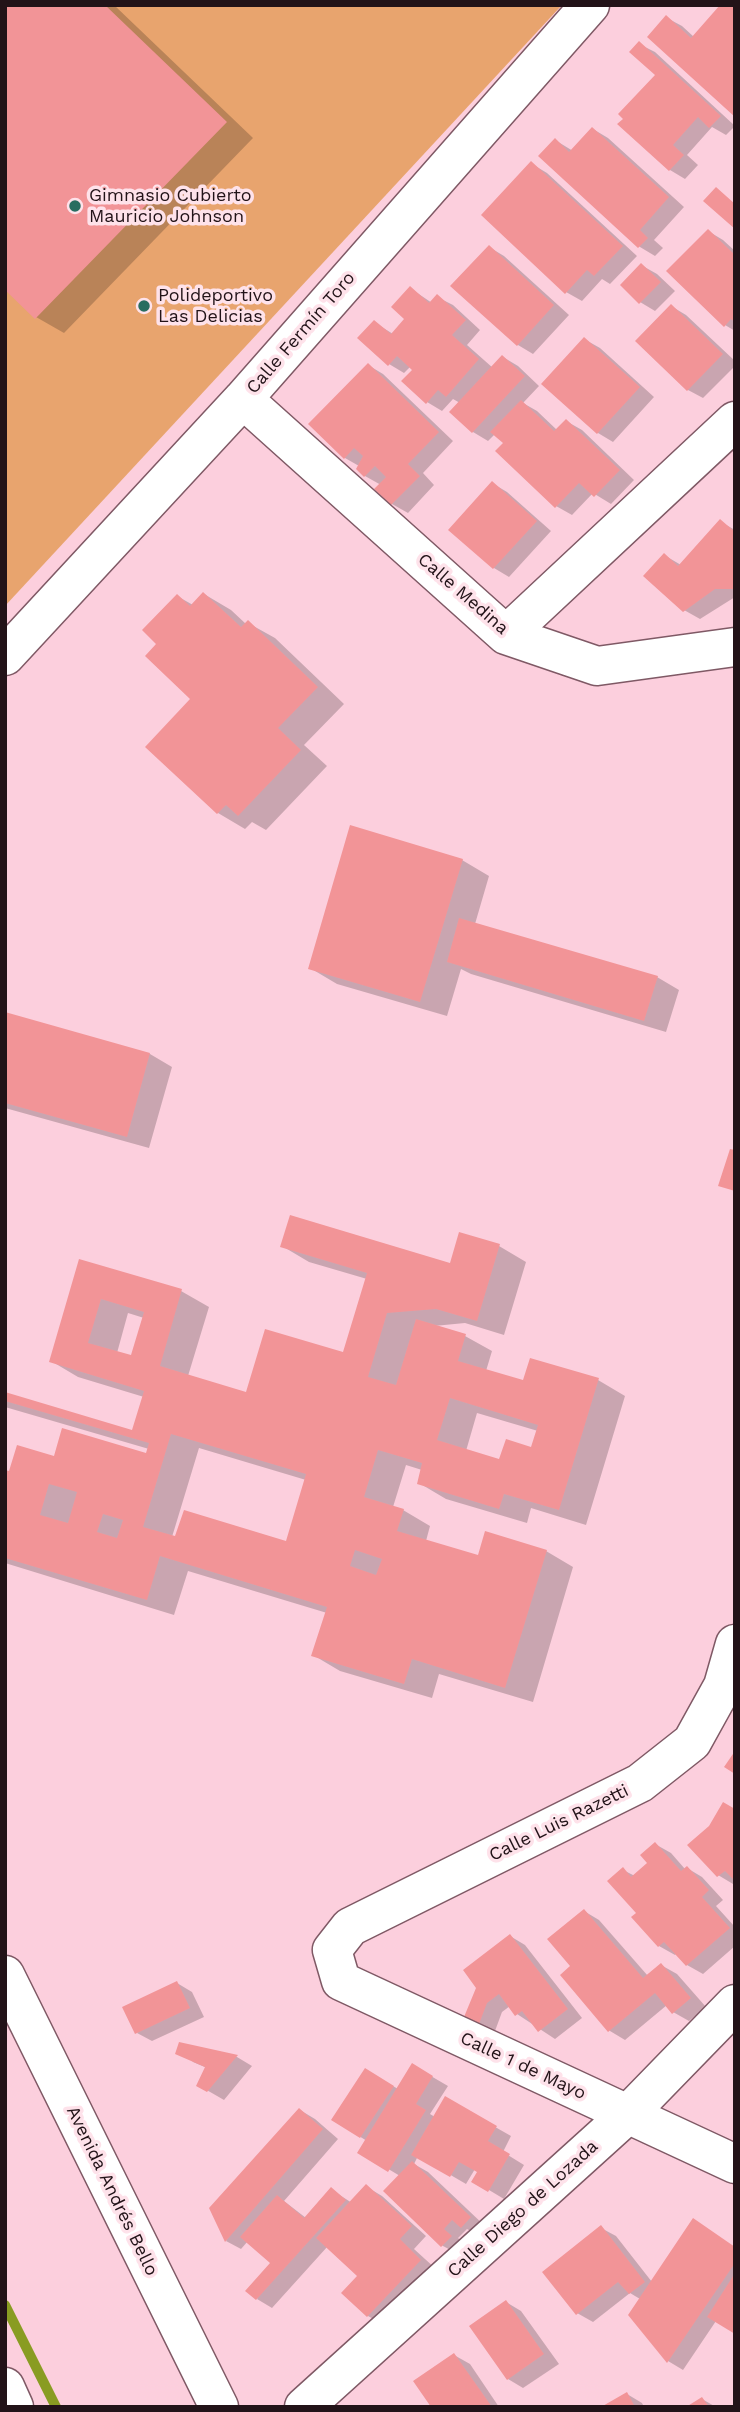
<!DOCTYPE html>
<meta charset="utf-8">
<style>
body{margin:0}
#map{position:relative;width:740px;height:2412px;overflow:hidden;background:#fccfdd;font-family:"Work Sans",sans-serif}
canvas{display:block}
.frame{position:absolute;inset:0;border:7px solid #221318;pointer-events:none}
</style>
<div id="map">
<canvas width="740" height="2412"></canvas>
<div class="frame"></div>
</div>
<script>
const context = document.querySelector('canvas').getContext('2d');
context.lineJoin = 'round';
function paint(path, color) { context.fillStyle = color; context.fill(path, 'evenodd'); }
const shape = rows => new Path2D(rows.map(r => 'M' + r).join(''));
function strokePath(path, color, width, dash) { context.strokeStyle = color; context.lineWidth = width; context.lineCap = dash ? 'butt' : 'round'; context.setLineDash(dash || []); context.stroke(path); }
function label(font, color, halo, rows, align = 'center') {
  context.font = font + ' "Work Sans",sans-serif'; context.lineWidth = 7; context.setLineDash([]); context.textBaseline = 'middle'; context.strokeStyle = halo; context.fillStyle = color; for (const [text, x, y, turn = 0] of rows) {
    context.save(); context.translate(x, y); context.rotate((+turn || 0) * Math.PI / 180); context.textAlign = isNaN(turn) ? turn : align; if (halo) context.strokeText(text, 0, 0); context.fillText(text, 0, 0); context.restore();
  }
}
const green = shape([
 [5,5,562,5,5,606]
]);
const shadow = shape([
 [5,5,114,5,253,138,64,333,36,317],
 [733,5,735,6,735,115,667,18,682,26,694,37],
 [639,44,655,52,735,126,726,135,712,127,687,155,698,165,685,179,670,170,657,75],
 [593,129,608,138,684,207,654,240,663,248,655,256,640,247,540,156,555,140,573,151],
 [532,164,547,173,637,256,610,284,602,279,582,301,566,292],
 [708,231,723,240,735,251,735,331,725,325],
 [489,247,504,256,569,315,533,354,518,345],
 [641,265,657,274,675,291,655,311,640,302],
 [410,288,432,303,437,297,453,305,480,330,467,345,493,368,503,357,518,366,539,386,523,403,537,411,557,430,566,421,582,430,634,480,611,504,593,493,572,515,556,506,505,443,495,434,488,441,473,432,460,403,453,399,442,411,427,402,414,370,411,366,404,373,389,364,374,322,393,334,407,319],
 [671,306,686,315,735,361,735,366,703,398,688,390],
 [584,339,600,348,654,397,613,442,598,433],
 [368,365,383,374,453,441,423,473,434,485,408,513,392,504,381,485,365,476,359,466,345,458,311,424],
 [492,483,507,492,551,531,509,577,494,568],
 [721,522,735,530,735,597,700,619,684,610,664,555,681,565],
 [204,594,231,610,246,624,248,623,275,638,344,704,304,745,327,766,266,830,252,822,245,829,218,813,148,747,193,699,159,644,177,596,193,605],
 [462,860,489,876,475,924,657,977,679,990,666,1032,471,974,461,969,447,1016,337,984,310,968],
 [5,1014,150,1054,172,1067,149,1148,5,1108],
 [282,1246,451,1265,499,1246,526,1262,504,1335,465,1323,434,1326,465,1336,492,1351,486,1371,525,1382,598,1380,625,1396,586,1525,531,1508,527,1523,446,1499,419,1483,422,1470,406,1465,393,1507,403,1510,430,1526,426,1541,479,1558,546,1551,573,1567,533,1702,439,1674,432,1698,340,1671,313,1655,327,1613,188,1571,174,1615,5,1563,5,1472,11,1473,55,1458,147,1455,149,1449,5,1407,5,1394,134,1432,144,1397,78,1377,51,1361,81,1261,181,1291,209,1307,188,1376,248,1394,344,1354,367,1279,309,1262],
 [128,1313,144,1318,132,1357,117,1353],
 [477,1413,538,1431,533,1449,501,1462,466,1451],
 [199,1448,306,1480,287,1543,172,1537],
 [735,1810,735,1883,733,1884,718,1875],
 [655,1844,671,1853,685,1869,687,1868,702,1877,723,1900,716,1906,735,1927,735,1946,703,1974,687,1965,677,1953,675,1955,659,1946,638,1914,623,1870,635,1876,649,1863],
 [584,1911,599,1920,648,1976,661,1965,677,1974,706,2007,689,2021,673,2012,667,2005,625,2040,610,2031,562,1975,573,1966],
 [510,1936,525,1945,582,2018,555,2039,517,2014,510,2006,502,2012,495,2031,466,2017,478,1987],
 [177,1983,192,1992,204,2017,152,2041,137,2033],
 [181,2044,237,2057,252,2066,224,2100,198,2085,207,2068,193,2062],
 [412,2065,448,2086,430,2114,435,2117,446,2099,511,2136,503,2152,524,2165,504,2199,474,2181,479,2172,475,2169,466,2184,418,2156,414,2164,428,2172,486,2227,478,2235,467,2229,458,2238,466,2245,458,2254,443,2246,385,2191,400,2176,360,2152,367,2141,333,2120,381,2079,398,2089],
 [300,2110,315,2119,338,2139,284,2201,306,2218,332,2190,352,2203,367,2187,382,2196,426,2236,414,2249,436,2269,384,2325,368,2316,343,2293,359,2275,328,2246,272,2308,257,2299,273,2263,248,2241,241,2249,226,2241],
 [601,2228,616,2236,652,2282,735,2247,735,2332,716,2321,683,2370,668,2361,640,2299,630,2293,593,2322,577,2313],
 [506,2302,521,2311,559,2364,523,2388,508,2379],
 [454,2355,470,2364,499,2407,433,2407],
 [627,2394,642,2403,644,2407,604,2407],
 [702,2399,716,2407,690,2407]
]);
const stream = shape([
 [5,2305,56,2407]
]);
const building = shape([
 [5,5,105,5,227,122,35,319,5,290],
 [720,5,733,5,735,7,735,117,647,37,666,15,691,38],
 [639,41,721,116,709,128,698,117,673,145,684,155,669,171,617,124,623,119,618,114,655,75,629,52],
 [592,127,669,197,640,230,648,238,638,248,538,156,555,138,569,152],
 [531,161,623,246,594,276,587,270,565,294,481,215],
 [716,187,735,204,735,229,703,201],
 [708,229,735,255,735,322,731,319,724,327,666,271],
 [489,245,554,305,517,346,450,286],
 [641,263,661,282,639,304,620,285],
 [410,286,429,303,437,294,466,320,452,335,479,359,446,397,438,390,426,404,401,381,412,370,397,356,388,366,357,338,374,320,391,334,404,319,391,307],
 [671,304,723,354,687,391,635,341],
 [584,337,640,387,597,434,541,384],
 [502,355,525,376,472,433,449,412],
 [368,363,439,432,408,464,420,476,391,505,374,489,386,477,375,466,364,477,356,469,363,456,354,448,344,459,308,424],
 [521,400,554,431,566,419,620,470,594,497,579,483,555,508,495,451,503,443,490,432],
 [492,481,537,521,493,569,448,530],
 [720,519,735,532,735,589,715,589,683,612,643,576,664,553,678,566],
 [203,592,241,627,248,620,318,687,278,728,301,750,238,816,226,805,217,814,145,747,190,699,145,656,156,644,142,630,177,594,190,606],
 [350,825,463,859,420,1002,308,969],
 [459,918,658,976,644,1021,447,962],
 [5,1012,150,1053,127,1137,5,1103],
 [730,1149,735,1150,735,1191,718,1186],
 [290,1215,450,1263,459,1232,500,1244,477,1321,436,1309,387,1313,368,1377,396,1385,416,1319,466,1334,458,1361,523,1380,530,1358,599,1378,559,1510,504,1494,499,1509,417,1484,422,1463,378,1450,364,1497,404,1509,397,1531,478,1555,485,1531,547,1550,505,1688,412,1659,404,1684,311,1656,327,1607,160,1556,147,1600,5,1558,5,1470,9,1471,17,1445,54,1456,62,1428,146,1453,149,1443,5,1401,5,1392,132,1430,144,1391,49,1362,79,1259,182,1289,160,1366,246,1392,265,1329,343,1352,367,1273,280,1247],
 [101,1299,144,1312,131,1355,88,1343],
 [450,1398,538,1425,531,1447,506,1439,499,1459,437,1440],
 [171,1434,306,1474,286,1541,184,1510,175,1536,143,1527],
 [49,1484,77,1492,68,1523,40,1515],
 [103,1514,123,1520,117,1538,97,1532],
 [355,1550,382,1559,376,1575,350,1566],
 [735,1751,735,1774,724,1767],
 [723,1802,735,1809,735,1881,725,1871,717,1877,687,1845,709,1826],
 [655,1842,681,1871,687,1866,709,1890,702,1897,730,1928,686,1966,664,1942,658,1947,631,1917,636,1913,607,1881,623,1867,631,1877,647,1863,640,1855],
 [584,1909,643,1978,661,1963,691,1998,672,2014,655,1993,608,2032,560,1975,570,1966,547,1939],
 [510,1934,568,2009,538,2032,522,2011,515,2016,499,1994,487,2003,479,2024,464,2017,476,1988,463,1970],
 [177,1981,190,2008,135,2034,122,2007],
 [179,2042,238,2055,207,2092,196,2086,205,2067,175,2054],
 [412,2063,433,2076,416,2104,426,2110,388,2172,357,2153],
 [365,2068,394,2086,360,2138,331,2120],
 [445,2096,497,2126,488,2141,510,2154,488,2192,471,2182,477,2172,459,2162,450,2177,411,2155],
 [299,2108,323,2129,225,2242,209,2208],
 [412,2161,471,2217,461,2228,452,2220,444,2229,452,2236,441,2247,383,2191],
 [366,2184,412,2226,400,2239,421,2260,367,2317,341,2293,357,2276,316,2238],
 [331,2187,346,2200,256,2300,245,2291,270,2263,240,2237,277,2195,304,2218],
 [693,2218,735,2247,735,2263,667,2363,628,2315],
 [601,2225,645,2282,629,2294,618,2282,576,2315,542,2272],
 [735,2273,735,2334,707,2317],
 [506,2300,544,2354,507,2380,469,2326],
 [454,2353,492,2407,431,2407,413,2381],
 [627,2392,635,2407,601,2407],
 [702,2397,709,2407,686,2407]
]);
const minor = shape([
 [243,399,506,635,597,666,735,647],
 [506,635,735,421],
 [5,656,243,399,590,5],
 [735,1644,723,1686,692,1742,640,1783,350,1927,332,1950,341,1981,735,2164],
 [5,1975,219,2407],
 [5,2387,14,2407],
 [304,2407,627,2115,735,2004]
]);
const markers = [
 [75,206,7,"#286d60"],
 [144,306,7,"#286d60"]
];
const poiNames = [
 ["Gimnasio Cubierto",89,196],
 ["Mauricio Johnson",89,217],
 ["Polideportivo",158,296],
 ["Las Delicias",158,317]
];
const streetNames = [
 ["Calle Fermín Toro",301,333,-49],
 ["Calle Medina",463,594,41],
 ["Calle Luis Razetti",559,1823,-26],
 ["Calle 1 de Mayo",523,2066,25],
 ["Avenida Andrés Bello",112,2191,64],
 ["Calle Diego de Lozada",523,2209,-42]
];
paint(green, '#e8a46e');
paint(shadow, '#0003');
strokePath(stream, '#899c22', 10);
paint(building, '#f29497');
strokePath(minor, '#7f5965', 41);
strokePath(minor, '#fff', 38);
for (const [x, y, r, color] of markers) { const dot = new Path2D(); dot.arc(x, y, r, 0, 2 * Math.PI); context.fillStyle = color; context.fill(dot); strokePath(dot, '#fee2ea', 2.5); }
label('18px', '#221318', '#fee2ea', poiNames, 'left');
label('18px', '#221318', '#fee2ea', streetNames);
</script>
